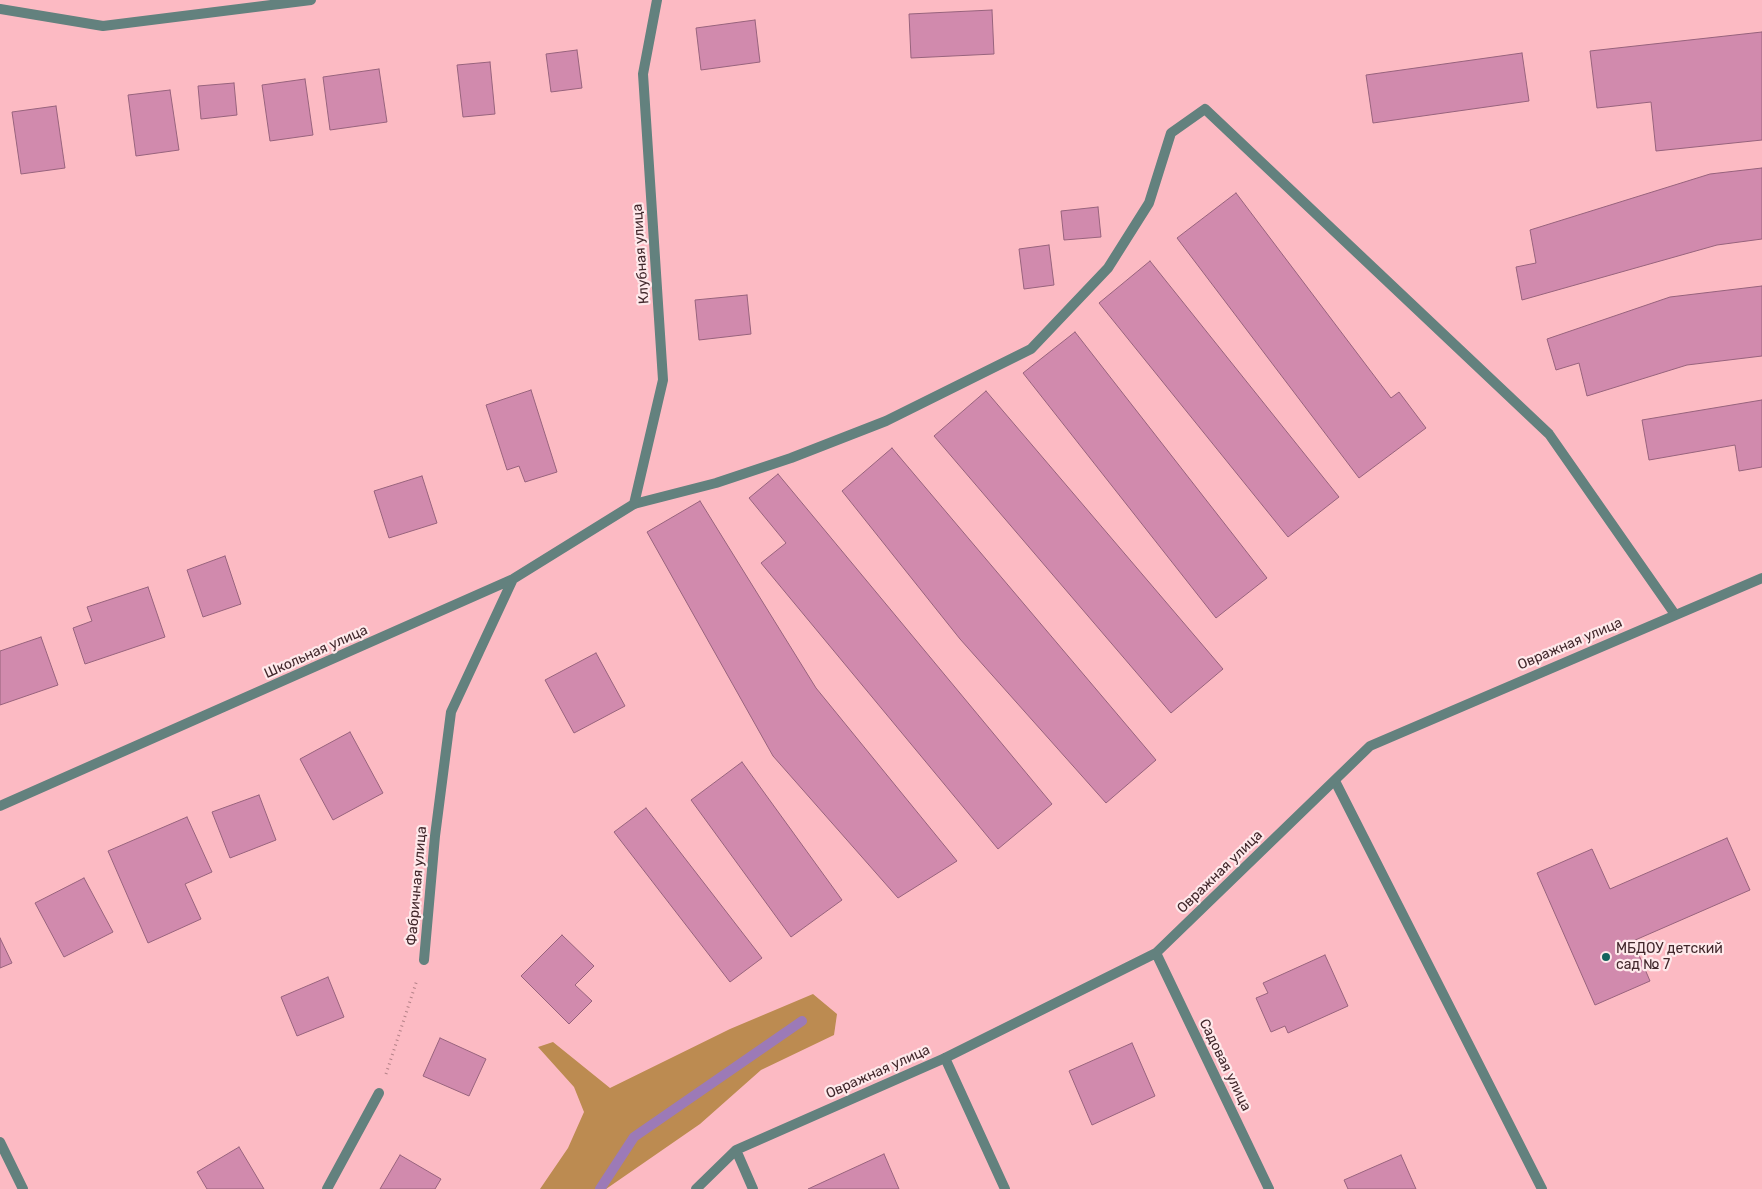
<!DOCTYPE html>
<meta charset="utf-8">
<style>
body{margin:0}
canvas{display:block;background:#fcbac3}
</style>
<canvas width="1762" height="1189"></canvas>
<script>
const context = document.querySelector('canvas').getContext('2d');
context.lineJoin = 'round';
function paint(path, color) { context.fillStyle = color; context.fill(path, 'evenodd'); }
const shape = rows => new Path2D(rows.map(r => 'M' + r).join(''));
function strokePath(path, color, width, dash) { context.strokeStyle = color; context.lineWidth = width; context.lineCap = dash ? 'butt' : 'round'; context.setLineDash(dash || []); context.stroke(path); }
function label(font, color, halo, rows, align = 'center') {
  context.font = font + ' Rubik,sans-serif'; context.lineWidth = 4.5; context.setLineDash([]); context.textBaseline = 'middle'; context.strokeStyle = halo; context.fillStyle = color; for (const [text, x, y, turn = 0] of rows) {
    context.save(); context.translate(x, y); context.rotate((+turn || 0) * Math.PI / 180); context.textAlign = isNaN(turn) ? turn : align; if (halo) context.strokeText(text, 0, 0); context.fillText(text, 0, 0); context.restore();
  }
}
const forest = shape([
 [813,994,837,1014,834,1035,761,1070,700,1124,606,1189,540,1189,568,1148,584,1112,574,1087,538,1047,553,1042,610,1088,730,1029]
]);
const stream = shape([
 [600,1189,634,1137,802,1021]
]);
const building = shape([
 [992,10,994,54,911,58,909,14,992,10],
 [755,20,760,62,701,70,696,28,755,20],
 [1762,32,1762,140,1656,151,1651,102,1597,108,1590,51,1762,32],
 [577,50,582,88,551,92,546,54,577,50],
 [1522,53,1529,101,1373,123,1366,75,1522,53],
 [490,62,495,114,463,117,457,65,490,62],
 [379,69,387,122,330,130,323,77,379,69],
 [305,79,313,135,270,141,262,85,305,79],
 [234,83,237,115,201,119,198,86,234,83],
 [170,90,179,150,136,156,128,95,170,90],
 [56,106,65,168,21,174,12,112,56,106],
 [1762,168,1762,239,1717,245,1522,300,1516,267,1536,263,1530,230,1710,174,1762,168],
 [1236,193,1391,398,1399,392,1426,428,1359,478,1177,238,1236,193],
 [1098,207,1101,237,1064,240,1061,211,1098,207],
 [1049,245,1054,285,1024,289,1019,249,1049,245],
 [1150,261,1339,497,1288,537,1099,303,1150,261],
 [1762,286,1762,356,1687,365,1587,396,1579,363,1556,370,1547,339,1670,297,1762,286],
 [747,295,751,334,699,340,695,300,747,295],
 [1075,332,1267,578,1216,618,1023,373,1075,332],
 [531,390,557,472,525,482,519,466,507,470,486,405,531,390],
 [986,391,1223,669,1171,713,934,436,986,391],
 [1762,400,1762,467,1739,471,1735,445,1649,460,1642,420,1762,400],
 [892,448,1156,760,1106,803,960,639,842,491,892,448],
 [778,474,1052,804,998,849,761,563,786,543,749,498,778,474],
 [422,476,437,523,389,538,374,491,422,476],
 [700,501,816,688,957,861,898,898,773,756,647,532,700,501],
 [225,556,241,604,203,617,187,570,225,556],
 [148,587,165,637,85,664,73,628,92,621,87,607,148,587],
 [41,637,58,685,0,705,0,651,41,637],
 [596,653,625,706,574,733,545,680,596,653],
 [350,732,383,793,333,820,300,759,350,732],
 [742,762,842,900,791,937,691,800,742,762],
 [259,795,276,840,230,858,212,812,259,795],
 [646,808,762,958,730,982,614,832,646,808],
 [187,817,212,872,185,884,201,919,148,943,108,851,187,817],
 [1727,838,1750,890,1633,941,1650,981,1595,1005,1537,873,1592,849,1610,889,1727,838],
 [84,878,113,932,64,957,35,903,84,878],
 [562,935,594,966,575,985,592,1001,569,1024,521,976,562,935],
 [0,938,12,963,0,968,0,938],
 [1325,955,1348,1006,1288,1033,1285,1026,1271,1032,1256,998,1268,993,1263,983,1325,955],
 [328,977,344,1017,297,1036,281,997,328,977],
 [440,1038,486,1059,469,1096,423,1076,440,1038],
 [1132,1043,1155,1096,1092,1125,1069,1071,1132,1043],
 [239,1147,264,1189,207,1189,197,1172,239,1147],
 [884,1154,899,1189,808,1189,884,1154],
 [400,1155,441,1179,435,1189,380,1189,400,1155],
 [1401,1155,1416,1189,1348,1189,1344,1180,1401,1155]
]);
const path = shape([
 [386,1074,417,980]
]);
const lane = shape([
 [634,504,716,483,791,458,886,421,1031,349,1108,268,1149,203,1171,133,1205,109,1549,434,1674,613],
 [1335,781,1542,1189],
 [945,1058,1005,1189]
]);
const street = shape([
 [0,9,103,26,311,0],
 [0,806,513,579,634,504,663,380,643,74,657,0],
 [1156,953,1269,1189],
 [424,960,435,836,451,712,513,579],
 [0,1142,23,1189],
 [736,1150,753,1189],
 [327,1189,379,1093],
 [696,1189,736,1150,945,1058,1156,953,1370,746,1762,578]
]);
const markers = [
 [1606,957,5,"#14635e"]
];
const streetNames = [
 ["Клубная улица",641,254,-94],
 ["Овражная улица",1570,644,-23],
 ["Школьная улица",316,652,-24],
 ["Овражная улица",1220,872,-44],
 ["Фабричная улица",417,886,-85],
 ["Садовая улица",1225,1065,64],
 ["Овражная улица",878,1072,-24]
];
const poiNames = [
 ["МБДОУ детский",1616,949],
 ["сад № 7",1616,965]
];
paint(forest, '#bc8b51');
strokePath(stream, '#9c7ab7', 10);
paint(building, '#d18aad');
strokePath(building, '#98637d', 1);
strokePath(path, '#b58289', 3, [1, 4]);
strokePath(lane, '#63817e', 10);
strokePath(street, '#63817e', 10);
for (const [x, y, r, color] of markers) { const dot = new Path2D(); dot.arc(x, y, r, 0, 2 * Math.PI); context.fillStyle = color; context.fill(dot); strokePath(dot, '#fee9eb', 2); }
label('14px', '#41272b', '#fee9eb', streetNames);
label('14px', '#41272b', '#fee9eb', poiNames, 'left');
</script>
